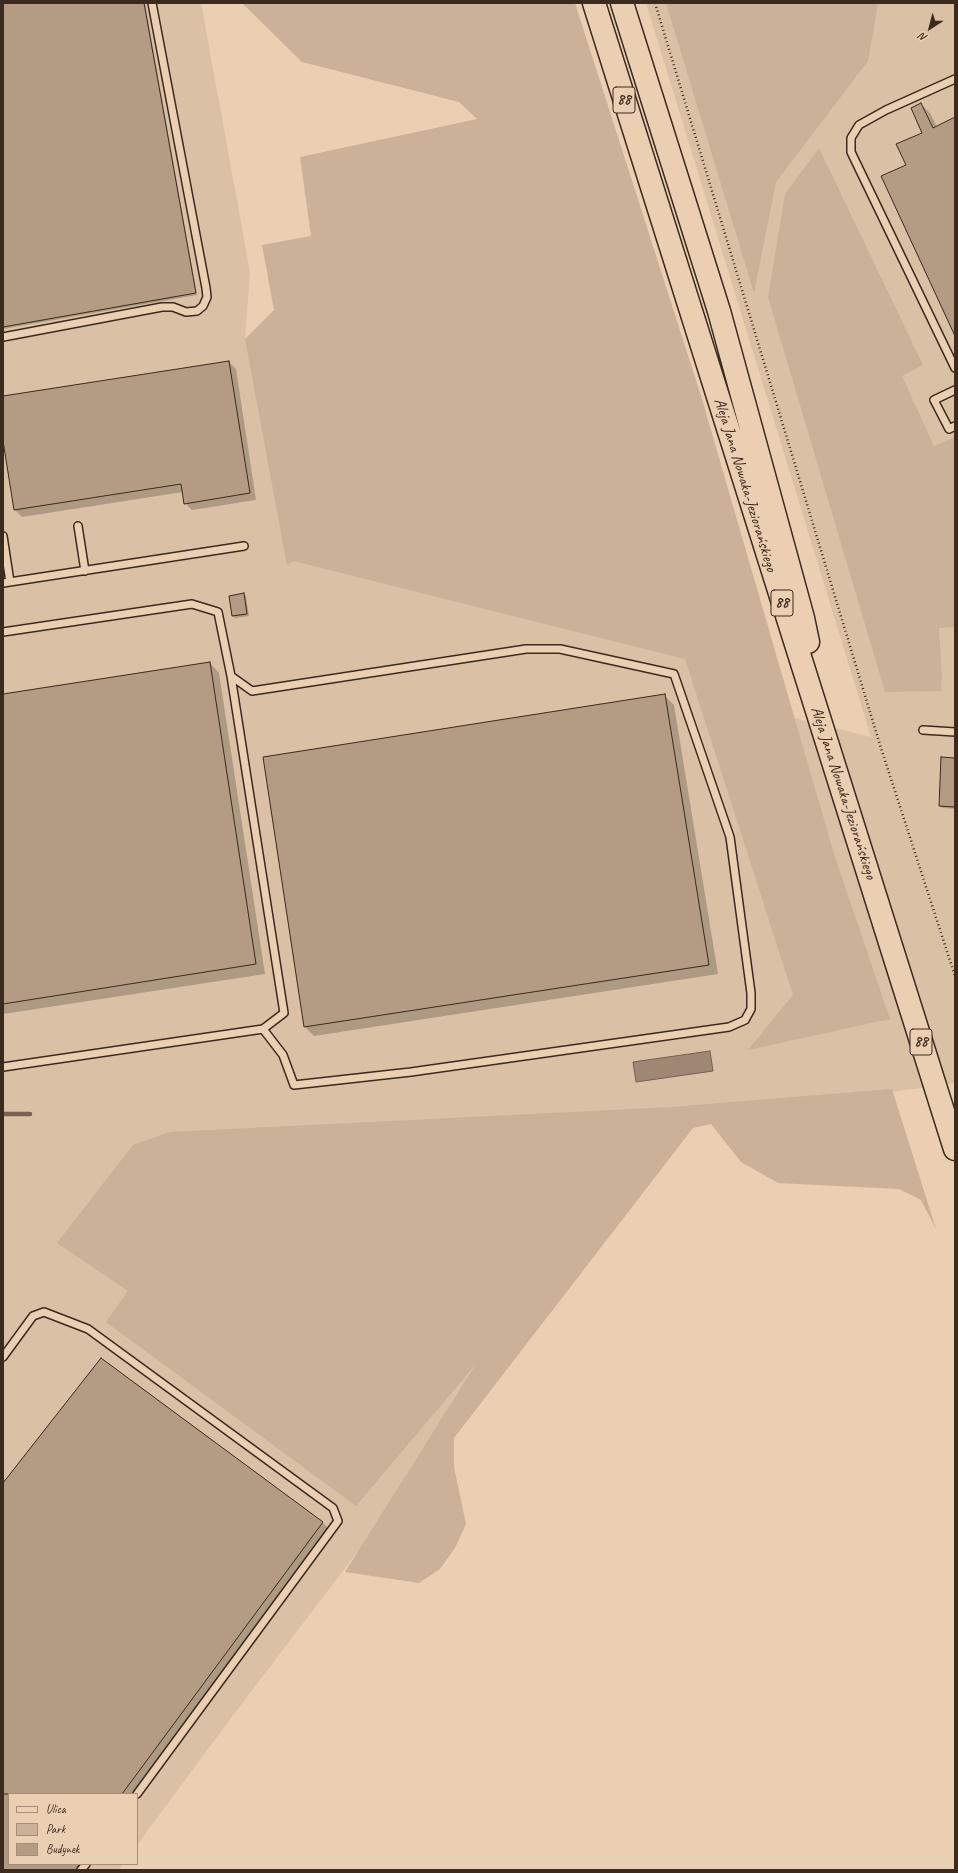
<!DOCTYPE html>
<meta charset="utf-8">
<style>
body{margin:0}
#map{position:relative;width:958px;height:1873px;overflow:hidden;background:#ebcfb2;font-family:Caveat,sans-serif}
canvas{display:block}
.frame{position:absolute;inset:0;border:4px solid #3b2a1e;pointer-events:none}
.legend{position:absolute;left:8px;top:1793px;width:130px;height:72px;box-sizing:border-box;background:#ebcfb2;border:1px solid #a58d77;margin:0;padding:5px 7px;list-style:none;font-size:12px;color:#3b2a1e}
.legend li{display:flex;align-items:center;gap:8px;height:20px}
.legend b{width:20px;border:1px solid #a58d77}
.north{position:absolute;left:910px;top:8px;width:40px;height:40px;-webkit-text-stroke:3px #ebcfb2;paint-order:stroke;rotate:216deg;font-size:11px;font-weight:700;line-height:16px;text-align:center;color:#3b2a1e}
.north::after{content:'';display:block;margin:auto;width:14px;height:18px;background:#3b2a1e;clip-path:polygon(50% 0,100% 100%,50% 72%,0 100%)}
</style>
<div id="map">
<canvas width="958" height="1873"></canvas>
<div class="frame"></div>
<ul class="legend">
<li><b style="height:5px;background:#ebcfb2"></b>Ulica</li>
<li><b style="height:11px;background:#cbb197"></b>Park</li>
<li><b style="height:11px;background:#b49c84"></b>Budynek</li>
</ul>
<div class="north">N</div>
</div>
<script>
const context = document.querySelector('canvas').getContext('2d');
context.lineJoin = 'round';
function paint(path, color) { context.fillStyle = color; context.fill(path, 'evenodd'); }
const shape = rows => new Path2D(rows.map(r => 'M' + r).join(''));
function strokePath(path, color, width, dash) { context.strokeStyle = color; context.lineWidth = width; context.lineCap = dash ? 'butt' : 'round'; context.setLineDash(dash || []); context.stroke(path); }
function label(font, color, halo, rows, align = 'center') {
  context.font = font + ' Caveat,sans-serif'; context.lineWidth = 3; context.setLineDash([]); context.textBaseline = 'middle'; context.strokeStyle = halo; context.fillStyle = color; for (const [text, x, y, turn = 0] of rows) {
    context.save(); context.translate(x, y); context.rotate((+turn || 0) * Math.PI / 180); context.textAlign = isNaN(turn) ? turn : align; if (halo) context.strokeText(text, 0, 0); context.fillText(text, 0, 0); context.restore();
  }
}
const built = shape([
 [3,3,201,3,250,272,245,339,685,659,794,718,871,737,646,3,955,3,955,1083,685,1121,234,1714,137,1845,137,1794,9,1794,9,1864,123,1864,118,1870,3,1870]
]);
const green = shape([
 [242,3,575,3,702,399,834,854,890,1019,748,1050,793,995,685,659,294,561,287,565,245,339,274,310,262,245,311,236,300,157,477,119,459,102,302,62],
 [666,3,878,3,868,61,776,182,754,293],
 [819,148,923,365,902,376,934,446,955,437,955,627,939,628,942,677,941,691,885,692,768,297,785,194],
 [892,1089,936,1229,921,1200,899,1189,778,1183,741,1162,711,1124,693,1128,454,1438,454,1467,466,1524,455,1548,440,1569,419,1583,345,1572,476,1364,356,1506,106,1322,128,1291,57,1243,133,1145,170,1132,671,1107]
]);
const water = shape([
 [710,1051,713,1071,636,1082,633,1062,710,1051]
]);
const shadow = shape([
 [3,3,145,3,197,295,3,329],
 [921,104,930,113,937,127,955,118,955,333,907,166,923,133],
 [229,362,236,369,256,500,192,510,185,503,183,492,22,517,15,510,3,439,3,397],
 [244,594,246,596,249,616,235,618,233,616,230,597],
 [210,663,219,673,265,974,3,1014,3,695],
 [664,695,674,705,718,974,314,1036,305,1027],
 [942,758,955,759,955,809,942,808,940,806],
 [101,1359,323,1523,330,1530,134,1794,9,1794,9,1864,83,1864,78,1870,3,1870,3,1485]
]);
const stream = shape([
 [3,1114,30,1114]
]);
const building = shape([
 [3,3,144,3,196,293,3,327,3,3],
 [921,103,933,128,955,117,955,336,881,176,906,165,896,144,922,133,911,108,921,103],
 [229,361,250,493,184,504,181,484,14,510,3,441,3,396,229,361],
 [244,593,247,614,232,616,229,596,244,593],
 [210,662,256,964,3,1004,3,694,210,662],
 [665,694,709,965,304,1027,263,757,665,694],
 [941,757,955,758,955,807,939,806,941,757],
 [101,1358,323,1522,122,1794,3,1794,3,1483,101,1358]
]);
const path = shape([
 [655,3,880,745,955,976]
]);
const service = shape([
 [955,79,886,110,859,125,851,138,851,152,955,368],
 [3,337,162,307,173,307,186,312,197,311,203,306,207,297,206,288,152,3],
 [955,390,934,400,949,429,955,426],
 [78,526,85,571],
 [3,536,10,582],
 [3,583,244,546],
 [3,632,192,604,218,612,231,676,252,691,526,649,560,649,674,674,730,837,751,993,751,1009,745,1020,729,1027,411,1072,294,1085,283,1055,263,1029],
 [923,730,955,732],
 [3,1067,263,1029,284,1013,231,676],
 [3,1357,33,1316,44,1312,88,1329,333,1508,338,1521,137,1794],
 [81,1870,86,1864]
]);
const primary = shape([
 [594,3,955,1149],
 [622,3,719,311,803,618,808,642]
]);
const shields = [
 [624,100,22],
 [782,603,22],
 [921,1042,22]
];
const shieldNames = [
 ["88",624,100],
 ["88",782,603],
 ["88",921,1042]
];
const streetNames = [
 ["Aleja Jana Nowaka-Jeziorańskiego",745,485,73],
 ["Aleja Jana Nowaka-Jeziorańskiego",843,793,72]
];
paint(built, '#dac0a4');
paint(green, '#cbb197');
paint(water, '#9f8873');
strokePath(water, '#776251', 1);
paint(shadow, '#0003');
strokePath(stream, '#776251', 4.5);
paint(building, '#b49c84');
strokePath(building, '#3b2a1e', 1);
strokePath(service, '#3b2a1e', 10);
strokePath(primary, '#3b2a1e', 25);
strokePath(path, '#3b2a1e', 2.5, [1, 3]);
strokePath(service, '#ebcfb2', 7);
strokePath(primary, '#ebcfb2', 22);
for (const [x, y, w] of shields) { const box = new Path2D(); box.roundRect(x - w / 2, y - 13, w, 26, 3); context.fillStyle = '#ebcfb2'; context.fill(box); strokePath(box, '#3b2a1e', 1); }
label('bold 15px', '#3b2a1e', null, shieldNames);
label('16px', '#3b2a1e', '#ebcfb2', streetNames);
</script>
